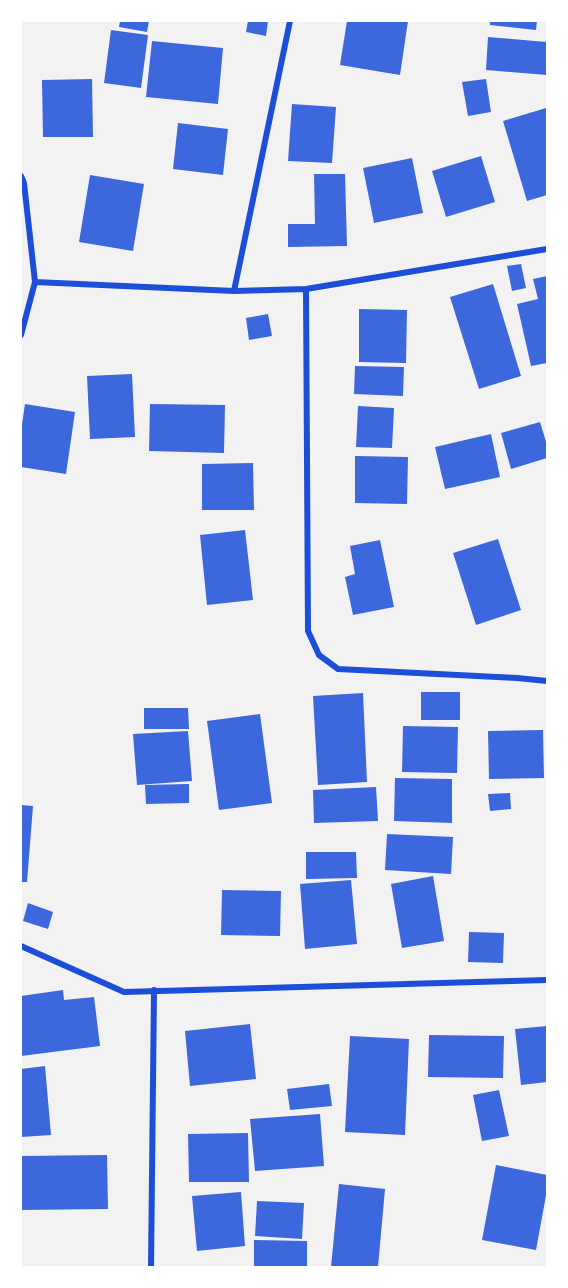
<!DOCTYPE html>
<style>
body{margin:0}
#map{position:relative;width:568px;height:1288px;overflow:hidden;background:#f2f2f2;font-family:"PT Serif",serif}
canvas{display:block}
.frame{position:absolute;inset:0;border:22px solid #fff;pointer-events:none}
</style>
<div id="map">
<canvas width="568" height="1288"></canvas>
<div class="frame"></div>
</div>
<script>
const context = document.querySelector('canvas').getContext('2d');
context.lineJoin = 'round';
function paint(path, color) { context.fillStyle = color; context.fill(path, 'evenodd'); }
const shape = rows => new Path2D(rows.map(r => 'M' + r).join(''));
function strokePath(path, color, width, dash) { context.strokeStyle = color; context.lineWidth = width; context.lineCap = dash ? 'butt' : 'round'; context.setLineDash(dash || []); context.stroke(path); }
const building = shape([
 [120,21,149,21,147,32,119,27],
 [248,21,268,21,266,36,246,32],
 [347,21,408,21,400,75,340,65],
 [490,21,537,21,536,30,490,25],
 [111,30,148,35,141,88,104,83],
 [488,37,547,42,547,75,486,70],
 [152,41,223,48,218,104,146,97],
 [92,79,93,137,43,137,42,80],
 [486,79,491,112,468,116,462,82],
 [292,104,336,107,332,163,288,161],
 [546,108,547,195,527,201,503,121],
 [178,123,228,129,223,175,173,169],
 [481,156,495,202,446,217,432,171],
 [412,158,423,213,374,223,363,168],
 [314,174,345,174,347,246,288,247,288,224,315,224],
 [90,175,144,184,133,251,79,242],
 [521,264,526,288,512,291,507,266],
 [547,276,547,363,531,366,517,304,538,299,533,279],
 [493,284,521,376,479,389,450,297],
 [359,309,407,310,406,363,359,362],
 [268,314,272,336,249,340,246,318],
 [355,366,404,367,403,396,354,394],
 [132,374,135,437,90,439,87,376],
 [25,404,75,412,66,474,21,467,21,431],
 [150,404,225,405,224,453,149,451],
 [358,406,394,408,392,448,356,447],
 [540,422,547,445,547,458,511,469,501,433],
 [491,434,500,477,445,489,435,447],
 [355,456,408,457,407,504,355,503],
 [253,463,254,510,202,510,202,464],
 [245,530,253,600,207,605,200,535],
 [498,539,521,610,476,625,453,553],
 [380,540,394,607,353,615,345,577,355,574,350,546],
 [421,692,460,692,460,720,421,720],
 [363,693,367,782,318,785,313,696],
 [144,708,188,708,189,729,144,729],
 [260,714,272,803,219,810,207,721],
 [403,726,458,727,457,773,402,772],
 [543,730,544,778,489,779,488,731],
 [188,731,192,781,137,785,133,734],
 [395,778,452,779,452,823,394,821],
 [189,784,189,803,146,804,145,785],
 [376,787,378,821,314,823,313,790],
 [510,793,511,809,490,811,488,794],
 [21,805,33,806,27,882,21,882],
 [387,834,453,837,451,874,385,870],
 [306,852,356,852,357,878,306,879],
 [433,876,444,941,402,948,391,884],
 [351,880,357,944,305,949,300,884],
 [222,890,281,891,280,936,221,935],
 [28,903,53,912,48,929,23,921],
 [469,932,504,933,503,963,468,962],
 [63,990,64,1000,94,997,100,1046,21,1056,21,996],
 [250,1024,256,1079,190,1086,185,1031],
 [547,1026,547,1082,521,1085,515,1029],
 [429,1035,504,1036,503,1078,428,1077],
 [350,1036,409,1039,405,1135,345,1132],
 [45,1066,51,1135,21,1137,21,1069],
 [329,1084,332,1106,290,1110,287,1089],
 [499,1090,509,1136,482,1141,473,1095],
 [320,1114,324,1166,255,1171,250,1119],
 [248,1133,249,1182,189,1182,188,1134],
 [107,1155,108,1209,21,1210,21,1156],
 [496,1165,547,1175,547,1190,536,1250,482,1240],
 [339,1184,385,1189,378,1267,331,1267],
 [241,1192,245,1246,197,1251,192,1196],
 [257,1201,304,1203,302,1239,255,1236],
 [254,1240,307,1241,307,1267,254,1267]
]);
const minor = shape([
 [21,176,24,183,35,282,21,335],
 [35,282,234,291,306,289,547,249],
 [306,289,308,631,319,655,338,669,517,678,547,681],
 [234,291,290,21],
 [21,946,124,992,547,980],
 [151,1267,154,990]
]);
paint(building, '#3d67dc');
strokePath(minor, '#1d4ed8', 6);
</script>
